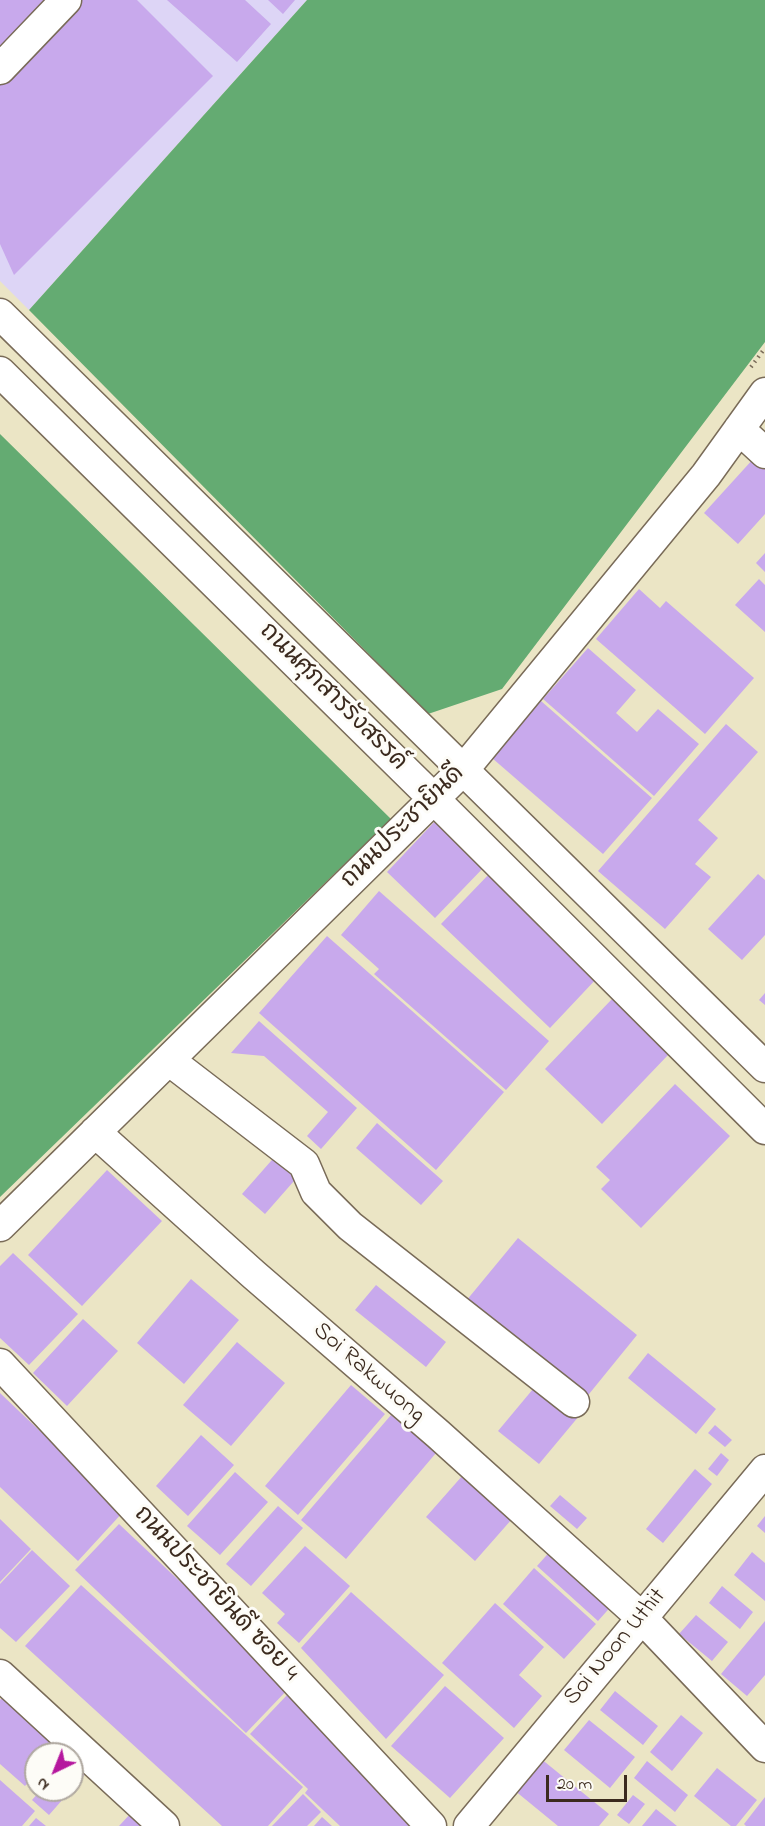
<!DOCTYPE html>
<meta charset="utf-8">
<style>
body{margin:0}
#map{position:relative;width:765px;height:1826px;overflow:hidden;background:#ebe5c5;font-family:"Indie Flower",sans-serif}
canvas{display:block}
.north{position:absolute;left:24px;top:1742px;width:60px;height:60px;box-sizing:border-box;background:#fdfcf7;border:2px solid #afa8a0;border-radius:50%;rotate:223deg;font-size:16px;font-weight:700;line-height:24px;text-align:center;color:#3b2a1e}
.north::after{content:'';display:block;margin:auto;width:21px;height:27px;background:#b5179e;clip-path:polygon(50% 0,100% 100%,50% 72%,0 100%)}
.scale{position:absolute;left:546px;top:1775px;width:81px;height:27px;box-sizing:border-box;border:3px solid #3b2a1e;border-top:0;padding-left:8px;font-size:18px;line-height:21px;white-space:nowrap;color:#3b2a1e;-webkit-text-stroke:4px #fdfcf7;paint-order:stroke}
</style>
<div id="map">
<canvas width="765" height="1826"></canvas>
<div class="north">N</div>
<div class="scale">20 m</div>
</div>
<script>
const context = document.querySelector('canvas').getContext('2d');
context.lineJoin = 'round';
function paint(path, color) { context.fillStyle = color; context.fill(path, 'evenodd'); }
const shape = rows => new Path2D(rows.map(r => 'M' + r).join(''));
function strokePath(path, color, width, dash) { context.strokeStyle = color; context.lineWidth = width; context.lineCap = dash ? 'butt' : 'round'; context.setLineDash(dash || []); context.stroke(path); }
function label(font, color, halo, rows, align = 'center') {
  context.font = font + ' "Indie Flower","Playpen Sans Thai",sans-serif'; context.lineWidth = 6; context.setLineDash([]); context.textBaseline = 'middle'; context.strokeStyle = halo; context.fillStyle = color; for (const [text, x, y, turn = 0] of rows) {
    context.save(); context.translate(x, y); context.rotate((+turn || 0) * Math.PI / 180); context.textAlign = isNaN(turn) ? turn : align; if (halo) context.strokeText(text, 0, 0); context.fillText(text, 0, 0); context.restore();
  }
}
const built = shape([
 [0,0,307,0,29,310,0,281]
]);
const forest = shape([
 [307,0,765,0,765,342,502,689,428,714,29,310],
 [0,434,391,819,0,1197]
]);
const building = shape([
 [0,0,46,0,0,49],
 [78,0,137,0,213,76,14,275,0,244,0,78],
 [167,0,245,0,271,24,237,62],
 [268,0,295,0,283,14],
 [754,458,765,467,765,514,738,544,704,513],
 [765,553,765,572,756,563],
 [759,579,765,585,765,632,735,605],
 [639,589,660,608,666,601,754,678,705,734,596,639],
 [588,648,636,690,616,713,637,732,658,709,699,744,654,796,543,699],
 [541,701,652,798,603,854,492,758],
 [726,724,758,752,698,820,718,838,695,864,711,877,665,929,598,871],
 [439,817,487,864,435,918,387,872],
 [491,872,599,976,550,1028,441,924],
 [758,874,765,880,765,935,742,960,708,929],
 [379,891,549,1041,506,1090,374,974,379,969,341,935],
 [327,936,504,1092,436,1170,259,1013],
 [765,993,765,1005,759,1000],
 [612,999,669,1054,602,1124,545,1069],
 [259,1021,357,1108,321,1149,307,1136,328,1112,264,1056,231,1053],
 [675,1084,730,1136,641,1228,601,1189,610,1180,596,1167],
 [377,1123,443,1181,421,1205,356,1148],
 [278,1153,301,1173,265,1214,242,1194],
 [107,1170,162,1221,82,1306,28,1255],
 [518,1238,637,1335,585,1399,466,1301],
 [13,1253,78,1314,29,1365,0,1338,0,1266],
 [191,1279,239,1320,184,1384,137,1343],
 [376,1285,446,1342,426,1367,355,1310],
 [83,1319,118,1351,67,1406,33,1373],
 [237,1342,285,1383,231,1446,183,1405],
 [648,1353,716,1409,696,1434,628,1378],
 [538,1383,579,1416,539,1464,498,1431],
 [351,1385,385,1414,298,1515,265,1486],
 [0,1393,124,1511,78,1561,0,1487],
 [391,1415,436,1453,346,1559,301,1520],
 [715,1425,732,1440,725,1447,708,1433],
 [201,1435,234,1465,188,1516,156,1486],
 [721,1453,729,1460,717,1476,708,1469],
 [695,1469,712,1484,663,1543,646,1529],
 [235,1472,268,1502,220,1555,187,1526],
 [463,1475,512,1519,475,1561,426,1517],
 [560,1495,587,1518,577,1529,550,1506],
 [278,1506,303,1528,251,1586,226,1564],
 [765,1516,765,1533,757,1526],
 [0,1519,31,1549,0,1582],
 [119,1524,291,1686,246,1733,75,1570],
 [305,1546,350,1586,299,1643,277,1623,285,1614,262,1593],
 [553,1548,614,1603,598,1621,537,1566],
 [32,1550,70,1586,16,1642,0,1628,0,1584],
 [752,1552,765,1563,765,1601,734,1575],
 [534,1568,596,1624,564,1659,503,1604],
 [81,1585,303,1787,268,1826,222,1826,25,1646],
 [722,1586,753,1612,740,1629,709,1603],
 [351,1592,444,1675,386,1739,301,1648],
 [495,1603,544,1647,519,1675,542,1696,514,1728,442,1663],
 [696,1615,728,1642,712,1661,679,1634],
 [765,1621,765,1675,747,1696,721,1674],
 [445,1686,504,1738,450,1798,391,1746],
 [9,1690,65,1741,53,1754,36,1754,36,1773,25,1786,0,1764,0,1700],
 [615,1691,658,1726,643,1745,600,1710],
 [288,1694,419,1826,340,1826,305,1793,308,1789,250,1734],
 [681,1715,703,1733,672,1771,650,1752],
 [589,1720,635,1757,610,1788,564,1750],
 [66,1743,92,1766,72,1789,72,1754,56,1754],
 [540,1758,609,1814,599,1826,558,1826,514,1790],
 [647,1761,688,1795,675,1812,634,1778],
 [717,1768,757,1800,736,1826,731,1826,694,1796],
 [0,1780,35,1811,22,1826,0,1826],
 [41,1790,71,1790,49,1815,32,1800],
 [303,1794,321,1812,307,1826,272,1826],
 [633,1795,645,1804,629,1824,617,1815],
 [765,1797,765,1826,746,1826,744,1824],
 [656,1809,677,1826,642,1826],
 [132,1812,147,1826,119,1826],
 [322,1817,332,1826,314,1826],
 [36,1818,46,1826,29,1826]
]);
const path = shape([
 [751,367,765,348]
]);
const minor = shape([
 [0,69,66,0],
 [0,314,765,1067],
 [0,372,434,799,765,1129],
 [739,429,765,453],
 [170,1061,304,1164,316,1192,350,1226,574,1402],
 [95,1132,253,1274,438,1434,641,1617,765,1747],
 [0,1226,464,769,706,475,765,393],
 [0,1364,431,1826],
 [0,1675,164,1826],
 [469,1826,765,1470]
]);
const streetNames = [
 ["ถนนศุภสารรังสรรค์",332,698,45],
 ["ถนนประชายินดี",404,828,-45],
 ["Soi Rakwuong",368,1374,41],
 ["ถนนประชายินดี ซอย 4",215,1595,47],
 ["Soi Noon Uthit",616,1648,-50]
];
paint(built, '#ddd5f6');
paint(forest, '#64ab72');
paint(building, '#c8a9ec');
strokePath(minor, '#796b58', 33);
strokePath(path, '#796b58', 4, [1.5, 4.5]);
strokePath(minor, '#fff', 30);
label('24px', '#3b2a1e', '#fdfcf7', streetNames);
</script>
